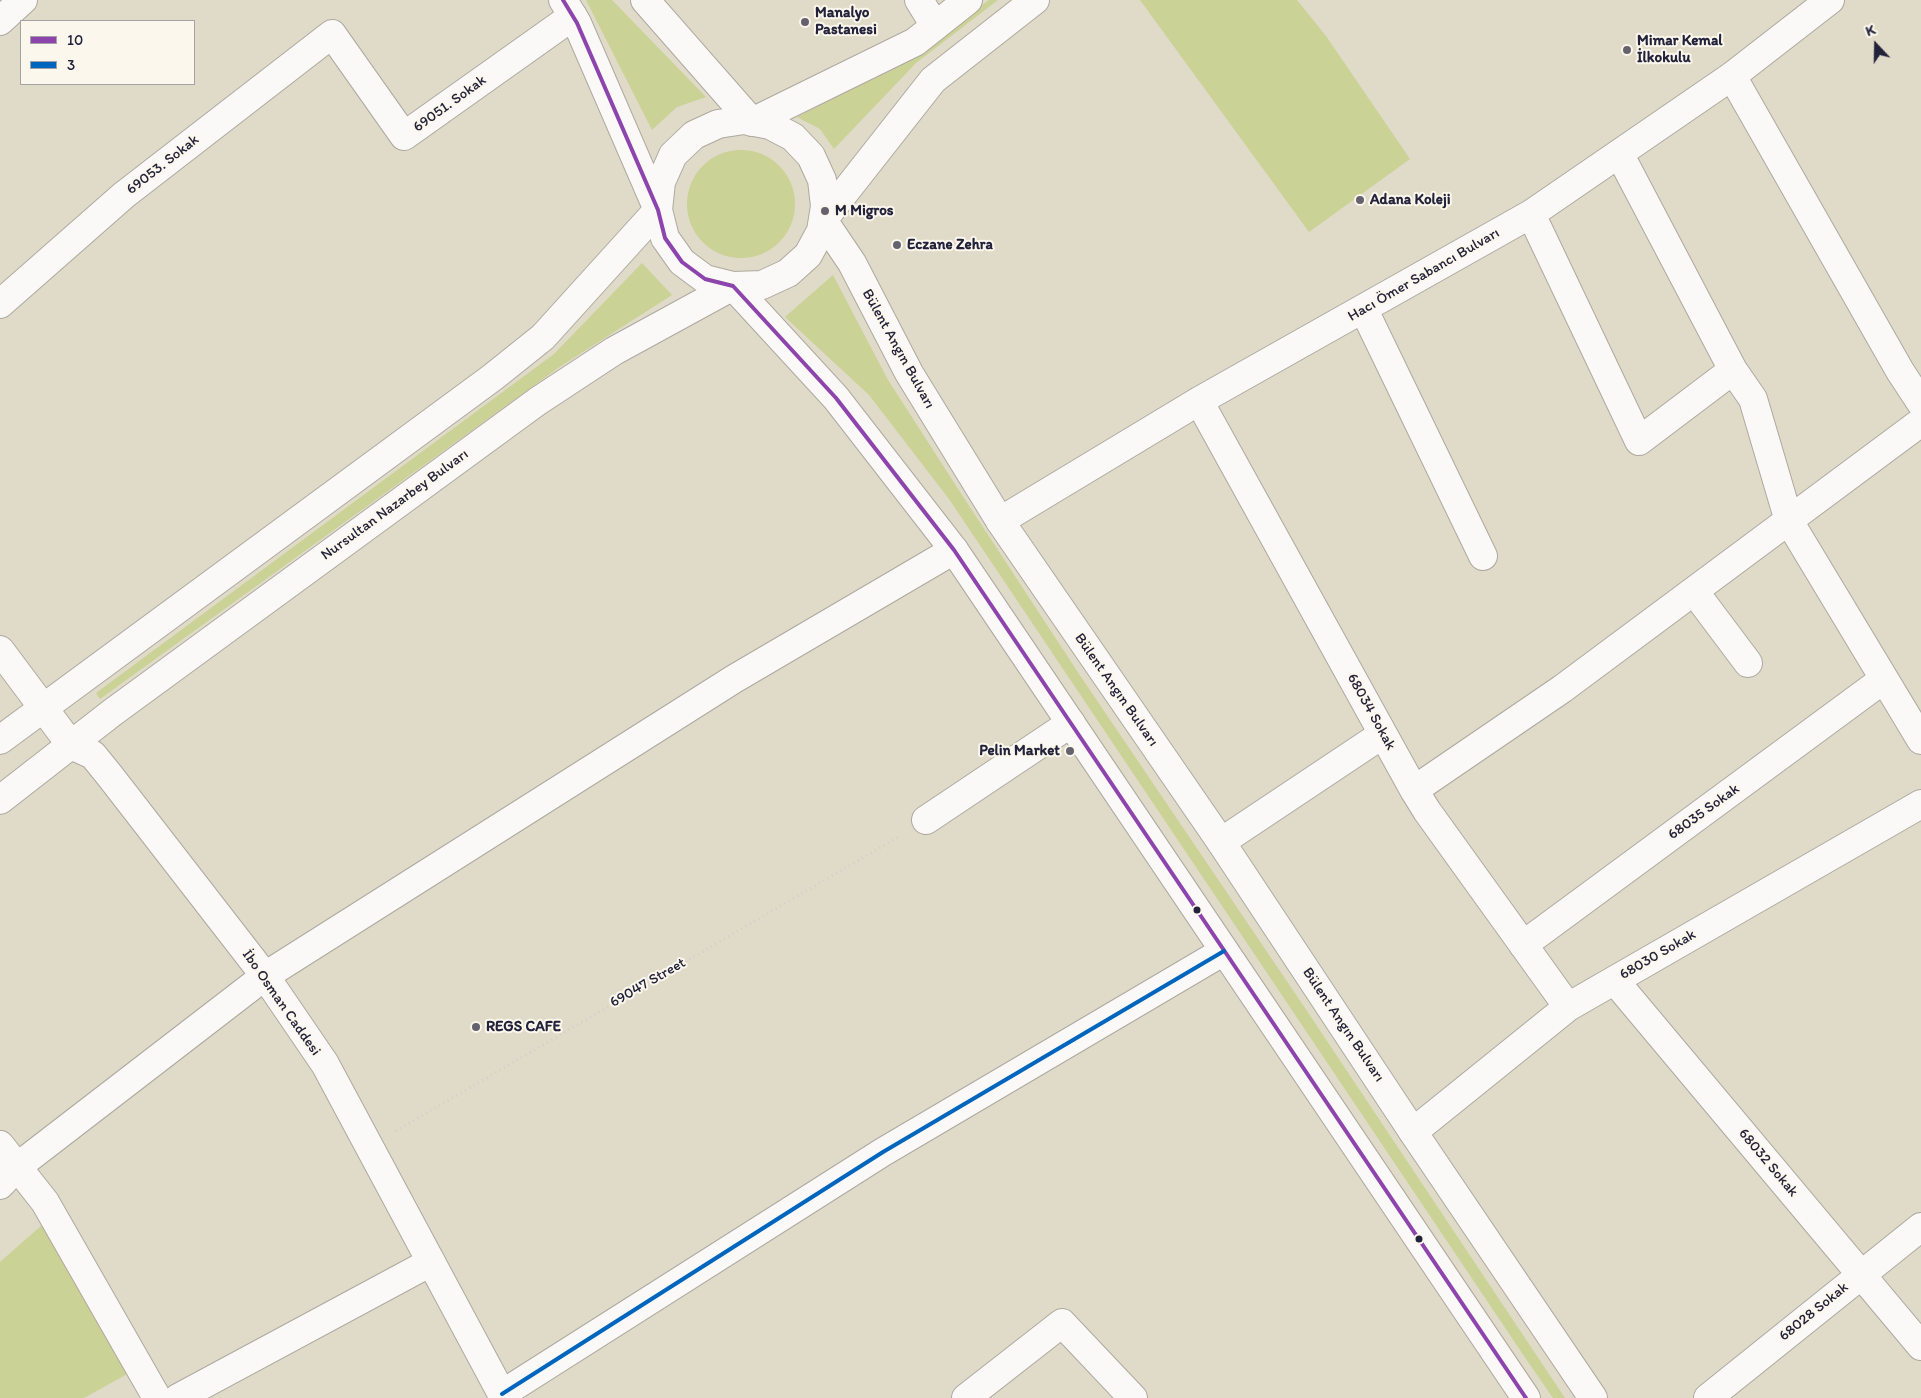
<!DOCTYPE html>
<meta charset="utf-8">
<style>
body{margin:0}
#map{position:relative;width:1921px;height:1398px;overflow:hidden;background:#e0dac8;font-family:Itim,sans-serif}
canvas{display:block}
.legend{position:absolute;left:20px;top:20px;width:175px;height:65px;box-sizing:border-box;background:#fbf7ec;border:1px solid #a4a2a5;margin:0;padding:6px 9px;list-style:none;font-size:15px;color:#22223b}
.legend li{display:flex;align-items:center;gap:10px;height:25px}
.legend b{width:25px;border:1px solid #a4a2a5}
.north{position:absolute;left:1851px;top:20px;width:50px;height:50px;-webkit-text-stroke:4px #fbf7ec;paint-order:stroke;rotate:339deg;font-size:14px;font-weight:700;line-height:20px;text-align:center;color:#22223b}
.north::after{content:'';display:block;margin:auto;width:18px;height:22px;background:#22223b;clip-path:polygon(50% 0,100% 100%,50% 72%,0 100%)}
</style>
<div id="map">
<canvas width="1921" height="1398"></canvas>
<ul class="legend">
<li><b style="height:6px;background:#8e44ad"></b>10</li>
<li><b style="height:6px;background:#0065bd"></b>3</li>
</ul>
<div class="north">K</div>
</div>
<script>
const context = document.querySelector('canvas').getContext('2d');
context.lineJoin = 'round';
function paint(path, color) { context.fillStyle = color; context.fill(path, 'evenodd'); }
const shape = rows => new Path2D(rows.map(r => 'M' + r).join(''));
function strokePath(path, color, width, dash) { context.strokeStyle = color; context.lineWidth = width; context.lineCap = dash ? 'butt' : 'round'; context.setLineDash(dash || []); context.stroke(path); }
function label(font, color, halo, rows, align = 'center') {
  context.font = font + ' Itim,sans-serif'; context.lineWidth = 4; context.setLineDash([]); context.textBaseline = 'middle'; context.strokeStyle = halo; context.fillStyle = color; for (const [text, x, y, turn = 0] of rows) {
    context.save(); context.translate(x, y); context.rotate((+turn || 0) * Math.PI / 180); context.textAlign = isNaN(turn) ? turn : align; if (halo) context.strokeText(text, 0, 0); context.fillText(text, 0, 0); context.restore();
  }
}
const green = shape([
 [586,0,612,0,706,97,677,107,652,130],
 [989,0,998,0,916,63,834,149,820,129,797,117,911,58],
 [1140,0,1297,0,1326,36,1410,159,1309,232],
 '687 204a54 54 0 1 1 108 0a54 54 0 1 1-108 0Z',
 [642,263,672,295,561,366,100,699,96,693,554,354],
 [833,275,888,380,960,492,1079,674,1305,1008,1565,1398,1553,1398,1524,1356,949,499,869,395,785,317],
 [42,1225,129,1373,84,1398,0,1398,0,1262]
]);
const path = shape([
 [396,1131,900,836]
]);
const minor = shape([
 [919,0,935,26],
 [0,21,23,0],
 [1732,76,1900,371,1921,403],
 [1620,155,1733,370,1753,399,1789,521,1921,740],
 [1531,214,1639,441,1733,370],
 [0,304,124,195,332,34,404,136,573,16],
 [1364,310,1483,556],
 [1199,401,1414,790,1427,811,1568,1007],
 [1000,521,1199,401,1531,214,1732,76,1830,0],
 [1694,591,1748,663],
 [1414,790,1562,689,1921,422],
 [926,820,1071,723],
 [1221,842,1383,734],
 [1523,945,1884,679],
 [1615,981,1921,1346],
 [1413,1132,1568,1007,1921,804],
 [0,1145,45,1202,157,1398],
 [0,1185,17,1167,265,976,734,679,954,550],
 [502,1394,883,1152,1224,951],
 [178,1398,431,1262],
 [966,1398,1062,1323,1133,1398],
 [1708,1398,1921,1227]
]);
const major = shape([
 [563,0,577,23,658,210,665,238,682,262,705,279,733,286,836,398,954,550,1526,1398],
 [645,0,752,122],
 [752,122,915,42,968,0],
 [823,220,852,263,909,373,1000,521,1221,842,1413,1132,1593,1398],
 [823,220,933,80,1035,0],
 [0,650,71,745,93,755,110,776,265,976,325,1064,504,1398],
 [0,740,493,377,543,337,658,210],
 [0,800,113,712,538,401,614,351,733,286,762,285,788,273,808,255,821,231,825,206,822,180,811,156,793,137,770,125,744,120,718,124,694,135,673,155,661,182,658,210]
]);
const bus1 = shape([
 [563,0,577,23,658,210,665,238,682,262,705,279,733,286,836,398,954,550,1526,1398]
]);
const bus2 = shape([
 [502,1394,883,1152,1224,951]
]);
const markers = [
 [805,22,5,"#64626c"],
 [1627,50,5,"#64626c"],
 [1360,200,5,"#64626c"],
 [825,211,5,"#64626c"],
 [897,245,5,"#64626c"],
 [1070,751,5,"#64626c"],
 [1197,910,4.5,"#22223b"],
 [476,1027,5,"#64626c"],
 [1419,1239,4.5,"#22223b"]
];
const poiNames = [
 ["Manalyo",815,13],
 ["Pastanesi",815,30],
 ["Mimar Kemal",1637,41],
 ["İlkokulu",1637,58],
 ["Adana Koleji",1370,200],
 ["M Migros",835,211],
 ["Eczane Zehra",907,245],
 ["Pelin Market",1060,751,"right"],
 ["REGS CAFE",486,1027]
];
const streetNames = [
 ["69051. Sokak",450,104,-36],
 ["69053. Sokak",163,165,-38],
 ["Hacı Ömer Sabancı Bulvarı",1424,275,-30],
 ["Bülent Angın Bulvarı",898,349,61],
 ["Nursultan Nazarbey Bulvarı",395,505,-36],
 ["Bülent Angın Bulvarı",1116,690,55],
 ["68034 Sokak",1371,712,61],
 ["68035 Sokak",1704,812,-36],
 ["68030 Sokak",1658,955,-30],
 ["69047 Street",648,983,-30],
 ["İbo Osman Caddesi",281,1003,55],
 ["Bülent Angın Bulvarı",1343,1025,56],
 ["68032 Sokak",1768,1163,50],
 ["68028 Sokak",1814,1312,-39]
];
paint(green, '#cad296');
strokePath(minor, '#ada9a0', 30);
strokePath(major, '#ada9a0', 30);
strokePath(path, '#d1cfcb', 3, [1, 4]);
strokePath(minor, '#faf9f7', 28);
strokePath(major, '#faf9f7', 28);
strokePath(bus1, '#8e44ad', 4);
strokePath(bus2, '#0065bd', 4);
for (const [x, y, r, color] of markers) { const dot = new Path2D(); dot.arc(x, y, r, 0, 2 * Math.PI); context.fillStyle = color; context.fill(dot); strokePath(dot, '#fbf7ec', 2); }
label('bold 15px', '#22223b', '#fbf7ec', poiNames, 'left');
label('15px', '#22223b', '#fbf7ec', streetNames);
</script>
